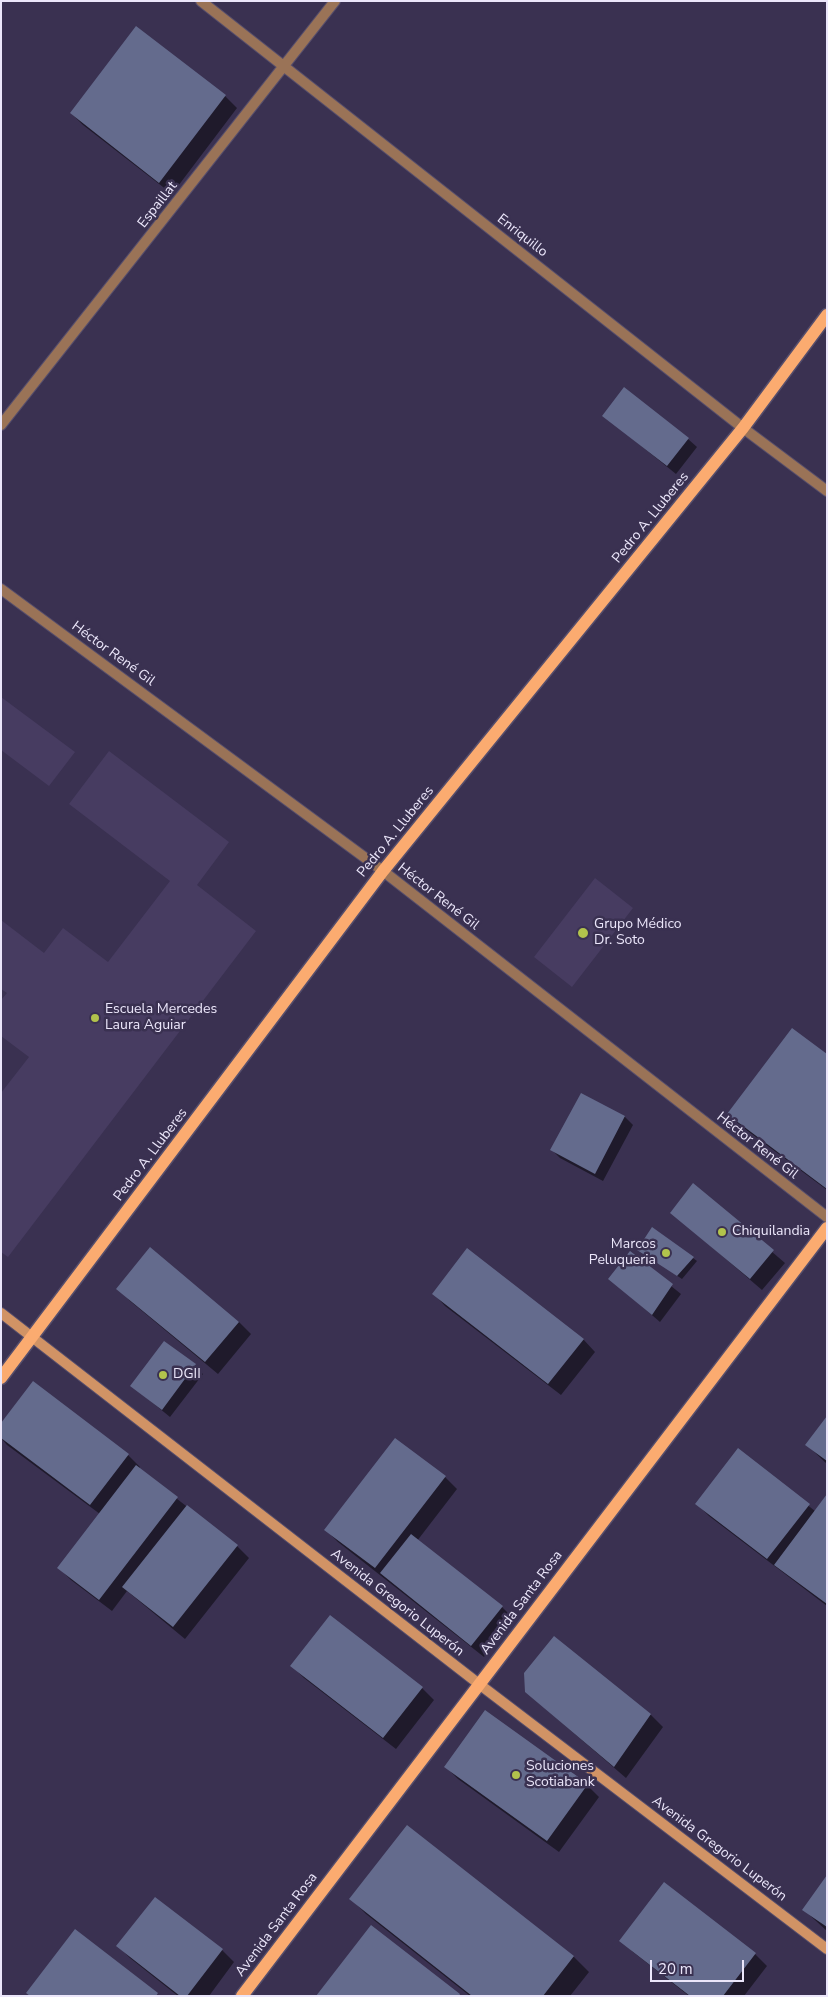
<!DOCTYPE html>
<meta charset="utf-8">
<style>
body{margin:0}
#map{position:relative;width:828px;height:1997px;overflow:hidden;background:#3a3151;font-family:"Nunito Sans",sans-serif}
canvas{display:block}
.frame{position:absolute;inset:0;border:2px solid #ebe6fa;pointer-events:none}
.scale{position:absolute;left:650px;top:1960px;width:94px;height:22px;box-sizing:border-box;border:2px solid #ebe6fa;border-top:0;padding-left:6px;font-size:15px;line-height:18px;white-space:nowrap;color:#ebe6fa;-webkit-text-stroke:4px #3a3151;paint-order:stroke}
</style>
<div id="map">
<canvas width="828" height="1997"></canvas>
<div class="frame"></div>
<div class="scale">20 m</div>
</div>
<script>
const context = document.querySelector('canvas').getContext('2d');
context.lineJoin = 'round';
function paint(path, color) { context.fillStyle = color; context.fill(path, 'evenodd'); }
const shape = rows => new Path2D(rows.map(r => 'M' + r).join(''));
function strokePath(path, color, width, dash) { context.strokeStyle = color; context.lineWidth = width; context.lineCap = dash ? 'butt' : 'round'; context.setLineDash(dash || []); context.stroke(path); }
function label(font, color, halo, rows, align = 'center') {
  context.font = font + ' "Nunito Sans",sans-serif'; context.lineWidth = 5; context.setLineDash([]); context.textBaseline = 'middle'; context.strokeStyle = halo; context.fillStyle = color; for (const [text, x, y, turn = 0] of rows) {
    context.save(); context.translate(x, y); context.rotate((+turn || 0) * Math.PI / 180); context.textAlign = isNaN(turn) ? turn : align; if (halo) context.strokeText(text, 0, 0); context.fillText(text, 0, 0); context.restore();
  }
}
const built = shape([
 [1,697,75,752,49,786,1,750],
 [109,751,229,842,197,885,256,931,8,1257,1,1252,1,1093,29,1057,1,1036,1,1000,7,993,1,989,1,920,44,953,63,928,108,962,170,881,69,804],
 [595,878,633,908,572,987,534,957]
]);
const shadow = shape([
 [137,28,225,96,237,108,172,194,83,125,71,113],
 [604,416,688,439,697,447,676,474],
 [827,1056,827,1190,741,1126,729,1114],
 [581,1094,625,1117,633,1125,603,1181,560,1158,552,1150],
 [694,1185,785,1263,762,1290,671,1212],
 [653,1229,697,1261,682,1279,639,1250],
 [630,1253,681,1294,660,1322,610,1279],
 [118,1288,239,1322,251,1334,218,1374,130,1301],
 [433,1293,583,1339,595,1352,561,1395,445,1306],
 [165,1343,203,1374,170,1417,132,1386],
 [827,1418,827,1464,807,1445],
 [1,1425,128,1455,140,1467,139,1469,237,1546,249,1558,185,1639,127,1591,112,1611,71,1580,59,1568,100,1514,7,1445,1,1438],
 [396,1440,445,1477,457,1489,417,1541,502,1607,514,1619,484,1657,338,1542,326,1530],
 [738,1450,815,1511,827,1496,827,1606,709,1516,697,1504],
 [554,1637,651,1715,663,1727,626,1778,526,1692],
 [292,1666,422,1688,434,1700,396,1749,304,1678],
 [446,1767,587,1785,599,1797,559,1852,458,1779],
 [407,1827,574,1957,589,1972,570,1996,470,1996,366,1914,350,1898],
 [827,1877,827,1931,804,1910],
 [664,1884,755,1954,767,1966,744,1996,689,1996,633,1952,621,1940],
 [155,1898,222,1950,234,1962,209,1996,178,1996,130,1958,118,1946]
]);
const building = shape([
 [136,26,226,95,159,183,70,113],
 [624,387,689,438,667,466,602,416],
 [792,1028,827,1054,827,1189,727,1114],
 [581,1093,625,1116,595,1174,550,1150],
 [693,1183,774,1250,750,1279,670,1213],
 [652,1227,694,1257,677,1276,637,1250],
 [150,1247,239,1322,205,1362,116,1289],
 [467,1248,584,1339,548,1384,432,1294],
 [630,1251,673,1284,652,1315,608,1279],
 [164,1341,196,1364,162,1410,130,1386],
 [33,1381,129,1454,90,1505,1,1438,1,1423],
 [827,1416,827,1461,805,1445],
 [395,1438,446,1476,375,1568,324,1530],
 [738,1448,810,1504,767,1559,695,1504],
 [136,1465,178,1497,99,1600,57,1568],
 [827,1494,827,1604,774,1565],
 [187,1505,238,1545,173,1627,122,1587],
 [411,1534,503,1606,471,1646,380,1573],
 [330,1615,423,1687,383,1738,290,1666],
 [554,1636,651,1714,614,1767,525,1692,524,1673],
 [485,1710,588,1784,547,1841,444,1767],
 [407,1825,574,1956,543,1996,472,1996,349,1899],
 [827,1875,827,1927,802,1910],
 [664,1882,756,1953,723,1996,690,1996,619,1941],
 [155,1897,223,1949,187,1996,180,1996,116,1946],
 [371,1925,460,1994,459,1996,316,1996],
 [75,1929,158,1993,156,1996,30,1996,26,1993]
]);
const minor = shape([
 [201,1,743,428,827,491],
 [1,425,335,1]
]);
const tertiary = shape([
 [1,589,383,871,827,1217]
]);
const secondary = shape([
 [1,1313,479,1684,827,1949]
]);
const primary = shape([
 [1,1378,383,871,743,428,827,315],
 [242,1996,827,1228]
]);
const markers = [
 [583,933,6,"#b2c34c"],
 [95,1018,5,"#b2c34c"],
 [722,1232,5,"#b2c34c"],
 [666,1253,5,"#b2c34c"],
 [163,1375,5,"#b2c34c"],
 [516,1775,5,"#b2c34c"]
];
const streetNames = [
 ["Espaillat",158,205,-52],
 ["Enriquillo",522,236,38],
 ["Pedro A. Lluberes",651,518,-51],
 ["Héctor René Gil",113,654,36],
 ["Pedro A. Lluberes",396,832,-51],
 ["Héctor René Gil",438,897,38],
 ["Héctor René Gil",757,1146,38],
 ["Pedro A. Lluberes",151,1155,-53],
 ["Avenida Gregorio Luperón",397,1603,38],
 ["Avenida Santa Rosa",522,1603,-53],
 ["Avenida Gregorio Luperón",719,1849,37],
 ["Avenida Santa Rosa",277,1925,-53]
];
const poiNames = [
 ["Grupo Médico",594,925],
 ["Dr. Soto",594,941],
 ["Escuela Mercedes",105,1010],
 ["Laura Aguiar",105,1026],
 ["Chiquilandia",732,1232],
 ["Marcos",656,1245,"right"],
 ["Peluqueria",656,1261,"right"],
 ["DGII",173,1375],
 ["Soluciones",526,1767],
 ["Scotiabank",526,1783]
];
paint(built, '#473c61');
paint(shadow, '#0007');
paint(building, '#646b8d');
strokePath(minor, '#564e6c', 12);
strokePath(tertiary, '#564e6c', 12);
strokePath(secondary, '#564e6c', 12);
strokePath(primary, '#564e6c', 15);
strokePath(minor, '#9a7357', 10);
strokePath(tertiary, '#9a7357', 10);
strokePath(secondary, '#d19365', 10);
strokePath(primary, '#fbab70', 12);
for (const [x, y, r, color] of markers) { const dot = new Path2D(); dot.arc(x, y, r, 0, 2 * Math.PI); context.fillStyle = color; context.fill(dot); strokePath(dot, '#3a3151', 2); }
label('14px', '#ebe6fa', '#3a3151', streetNames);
label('14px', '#ebe6fa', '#3a3151', poiNames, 'left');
</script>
